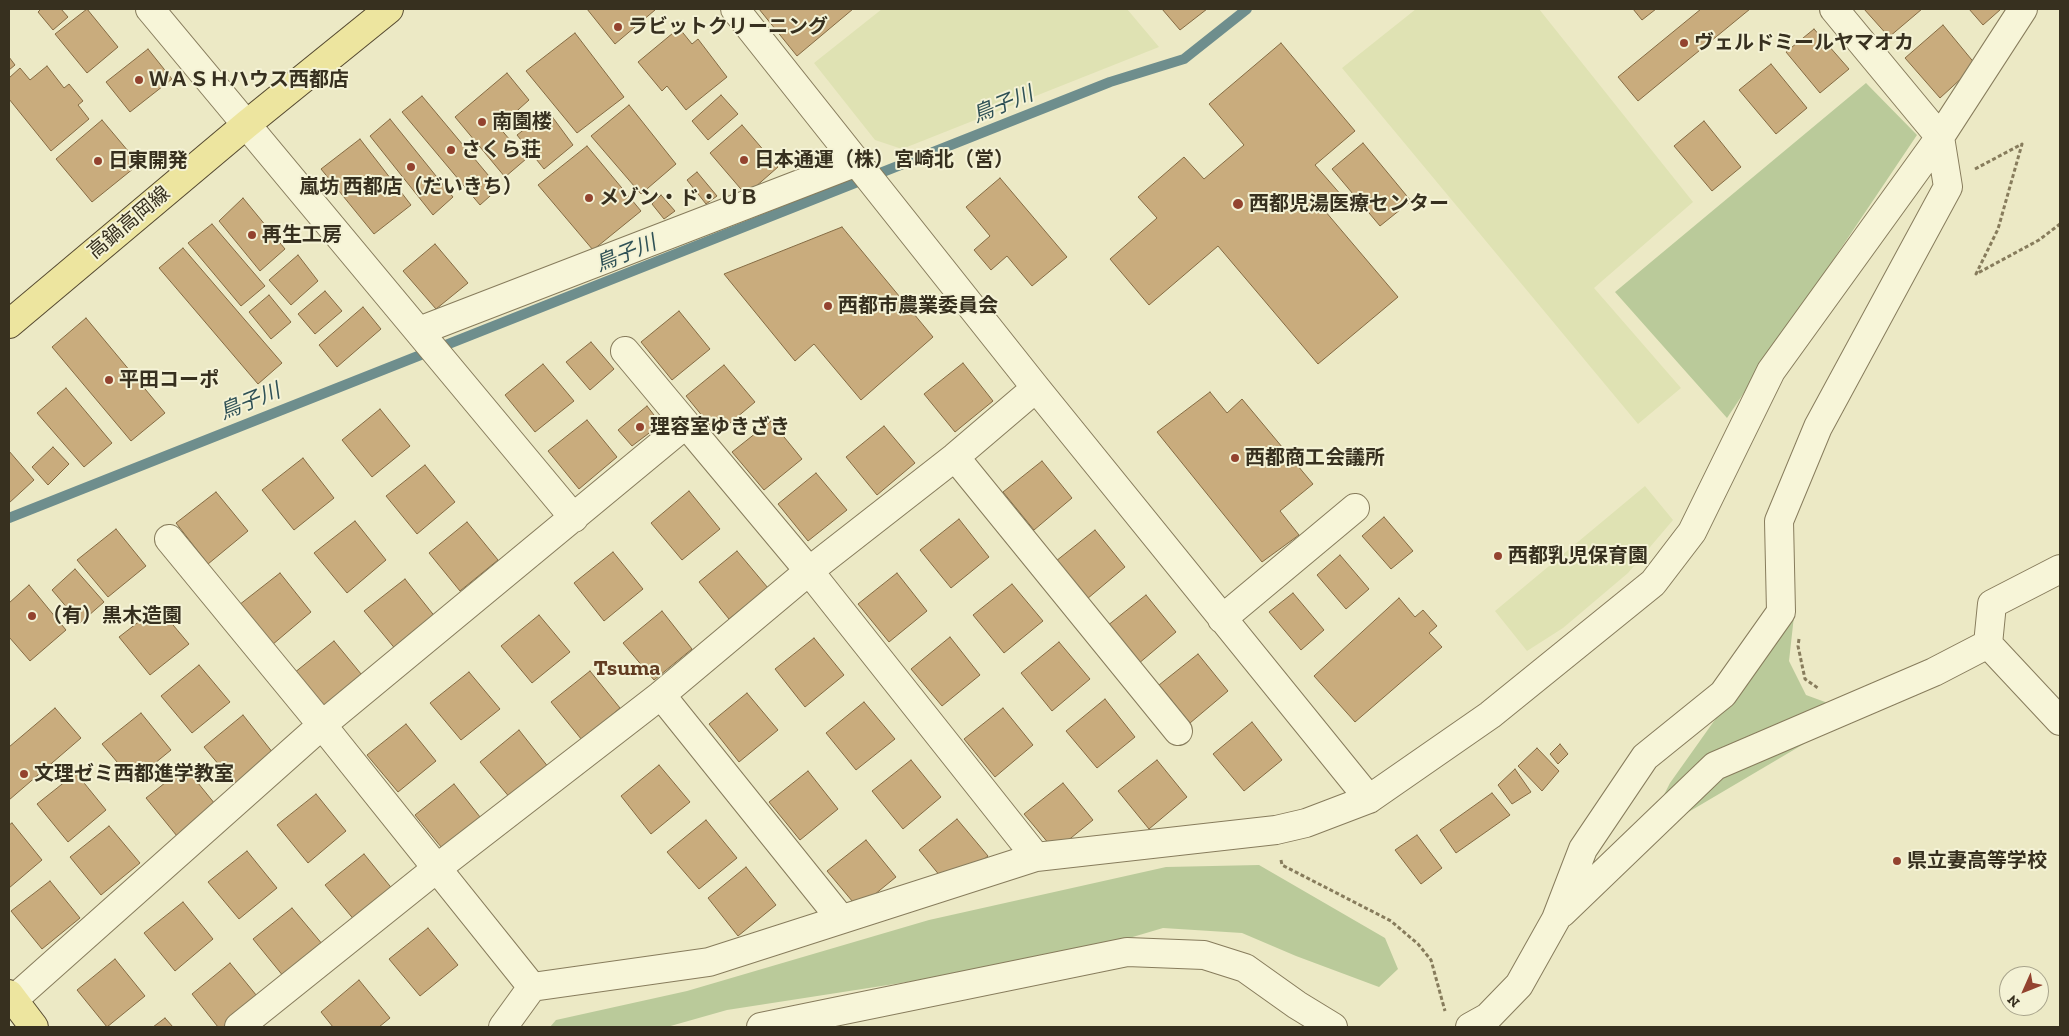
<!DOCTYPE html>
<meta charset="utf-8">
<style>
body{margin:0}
#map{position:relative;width:2069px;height:1036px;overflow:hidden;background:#ece9c5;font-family:"Zilla Slab",serif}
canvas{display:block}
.frame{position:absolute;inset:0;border:10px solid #37301f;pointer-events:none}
.north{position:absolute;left:1999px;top:966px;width:50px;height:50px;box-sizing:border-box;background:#f4f2d5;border:1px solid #a8a48c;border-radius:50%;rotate:226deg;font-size:14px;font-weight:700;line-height:20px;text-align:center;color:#37301f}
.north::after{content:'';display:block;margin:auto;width:18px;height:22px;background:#93432f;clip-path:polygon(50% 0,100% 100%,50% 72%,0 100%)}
</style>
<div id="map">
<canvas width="2069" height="1036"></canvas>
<div class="frame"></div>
<div class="north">N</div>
</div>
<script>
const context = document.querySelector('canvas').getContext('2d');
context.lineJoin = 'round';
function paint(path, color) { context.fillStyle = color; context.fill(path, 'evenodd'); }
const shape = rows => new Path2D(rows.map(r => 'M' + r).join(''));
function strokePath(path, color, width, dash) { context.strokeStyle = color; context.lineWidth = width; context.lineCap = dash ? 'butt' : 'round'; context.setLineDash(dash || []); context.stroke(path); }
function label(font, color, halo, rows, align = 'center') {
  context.font = font + ' "Zilla Slab","Noto Sans JP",serif'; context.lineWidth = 4; context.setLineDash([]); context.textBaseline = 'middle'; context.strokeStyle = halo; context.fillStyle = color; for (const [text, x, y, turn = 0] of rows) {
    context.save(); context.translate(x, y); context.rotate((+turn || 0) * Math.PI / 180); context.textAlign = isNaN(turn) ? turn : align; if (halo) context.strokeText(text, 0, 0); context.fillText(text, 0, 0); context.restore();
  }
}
const farmland = shape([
 [882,9,1127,9,1159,47,902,149,875,140,814,63],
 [1416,9,1539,9,1693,202,1594,288,1681,388,1638,424,1342,68],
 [1645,486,1673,520,1628,573,1563,628,1527,651,1495,611]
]);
const green = shape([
 [1866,83,1917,135,1727,418,1615,292],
 [1795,607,1789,661,1806,695,1836,706,1863,709,1641,840,1670,783],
 [1259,865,1385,938,1398,969,1379,987,1296,956,1242,933,1163,928,1062,958,727,1010,667,1027,550,1027,556,1020,687,991,929,920,1166,867]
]);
const stream = shape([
 [9,518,1110,82,1184,59,1247,9]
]);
const building = shape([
 [41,9,61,9,68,17,53,30,38,12,41,9],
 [87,9,118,47,87,73,55,34,87,9],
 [587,9,654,9,655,10,615,44,587,9],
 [759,9,853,9,797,56,759,9],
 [1162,9,1207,9,1180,30,1162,9],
 [1633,9,1656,9,1642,20,1633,9],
 [1701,9,1750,9,1638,101,1618,77,1701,9],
 [1864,9,1922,9,1889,37,1864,9],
 [1969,9,2001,9,1983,25,1969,9],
 [1943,25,1976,65,1940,98,1905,58,1943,25],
 [679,28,692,44,698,39,727,77,686,110,667,86,662,91,638,62,679,28],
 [1814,29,1849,69,1820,93,1786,52,1814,29],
 [575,33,624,97,577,133,526,71,575,33],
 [1281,43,1355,131,1315,165,1342,196,1325,211,1398,297,1318,364,1218,246,1149,305,1110,259,1157,218,1138,197,1184,157,1204,179,1244,145,1209,104,1281,43],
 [148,49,172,79,130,112,106,82,148,49],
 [9,57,15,65,9,70,9,57],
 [1771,64,1807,108,1776,134,1739,90,1771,64],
 [47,66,64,88,69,84,83,101,78,105,89,119,51,151,9,99,9,78,20,68,30,80,47,66],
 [507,73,529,100,499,127,526,159,505,177,455,117,507,73],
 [721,95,738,114,708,140,692,121,721,95],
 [422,96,499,188,480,205,402,112,422,96],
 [629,105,676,164,641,194,591,136,629,105],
 [548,111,573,145,544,169,517,135,548,111],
 [390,119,453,197,433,215,370,136,390,119],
 [102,120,139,164,92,202,56,159,102,120],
 [1704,121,1741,167,1712,191,1674,146,1704,121],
 [742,125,778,167,746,195,710,153,742,125],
 [360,139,411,205,374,234,321,169,360,139],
 [1363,143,1411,201,1380,226,1332,169,1363,143],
 [587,146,641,211,593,250,538,185,587,146],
 [697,172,717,196,706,204,687,180,697,172],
 [1000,178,1067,257,1032,286,1007,256,991,270,974,250,990,236,966,207,1000,178],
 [661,195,675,211,664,219,652,204,661,195],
 [243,198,285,249,260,271,219,221,243,198],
 [212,224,265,286,241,306,188,243,212,224],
 [842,227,933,337,861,400,814,344,795,361,724,274,842,227],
 [435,244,468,283,436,309,403,271,435,244],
 [183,248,282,363,258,384,159,268,183,248],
 [298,255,318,281,291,305,269,280,298,255],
 [325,291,342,311,315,334,298,314,325,291],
 [269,295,291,322,271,339,249,312,269,295],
 [363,307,381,329,337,367,319,345,363,307],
 [679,311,710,349,672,380,641,342,679,311],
 [86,318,165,413,131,441,52,347,86,318],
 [591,342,614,369,590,390,566,362,591,342],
 [963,363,993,401,955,432,924,394,963,363],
 [543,364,574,401,535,432,505,395,543,364],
 [724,365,755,402,717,434,686,396,724,365],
 [66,388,112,443,84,467,37,413,66,388],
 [1210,392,1227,413,1242,399,1313,484,1280,511,1299,535,1262,562,1157,432,1210,392],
 [647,406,661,424,632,446,618,430,647,406],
 [380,409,410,446,372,477,342,440,380,409],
 [587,420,617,457,579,489,548,451,587,420],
 [771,421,802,459,764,490,732,452,771,421],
 [884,426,915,463,877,495,846,457,884,426],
 [53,447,69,464,48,485,32,467,53,447],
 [9,451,34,480,9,503,9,451],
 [303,458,334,498,294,530,262,490,303,458],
 [1042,461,1072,498,1034,530,1003,492,1042,461],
 [425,465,455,502,417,534,386,496,425,465],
 [816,473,847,510,808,541,778,504,816,473],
 [689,491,720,529,682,560,651,523,689,491],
 [216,492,248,531,208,564,176,523,216,492],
 [1384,517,1413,551,1391,569,1362,536,1384,517],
 [959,519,989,557,951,588,920,550,959,519],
 [355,521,386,560,347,593,314,553,355,521],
 [467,522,498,560,460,591,429,553,467,522],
 [116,529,146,566,108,597,77,560,116,529],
 [1095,530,1125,567,1087,599,1056,561,1095,530],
 [737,551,768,588,729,619,699,582,737,551],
 [613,552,643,589,604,621,574,583,613,552],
 [1340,555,1369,589,1346,609,1317,575,1340,555],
 [75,569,104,602,80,623,52,590,75,569],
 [280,573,311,612,272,645,239,605,280,573],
 [897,573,927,611,889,642,858,604,897,573],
 [405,579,436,618,397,651,364,611,405,579],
 [1012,584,1043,621,1004,653,973,615,1012,584],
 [29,585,66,630,30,661,9,637,9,603,29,585],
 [1293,593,1324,630,1301,650,1269,612,1293,593],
 [1146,595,1176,632,1138,664,1107,626,1146,595],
 [1399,598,1415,617,1423,610,1437,626,1429,633,1442,647,1355,722,1314,676,1399,598],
 [158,607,189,644,150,675,119,637,158,607],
 [662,611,692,649,654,680,623,643,662,611],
 [539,615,570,652,532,683,501,646,539,615],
 [950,637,980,675,942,706,911,669,950,637],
 [814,638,844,675,805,707,775,669,814,638],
 [334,641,366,680,326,712,294,673,334,641],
 [1059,642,1090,679,1052,711,1021,673,1059,642],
 [1198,654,1228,691,1190,723,1159,685,1198,654],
 [199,665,230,702,192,733,161,696,199,665],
 [590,671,620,708,582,740,551,702,590,671],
 [469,672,500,709,461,740,430,703,469,672],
 [747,693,778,730,739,762,709,724,747,693],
 [1105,699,1135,737,1097,768,1066,731,1105,699],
 [864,702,895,739,856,770,826,733,864,702],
 [55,708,81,738,9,800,9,747,55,708],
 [1003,708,1033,745,995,777,964,739,1003,708],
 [141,713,171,750,133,781,102,744,141,713],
 [243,715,273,753,235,784,204,747,243,715],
 [1252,722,1282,760,1244,791,1213,754,1252,722],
 [406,724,436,761,398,792,367,755,406,724],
 [519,730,549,768,511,799,480,762,519,730],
 [1560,744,1568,754,1558,764,1550,754,1560,744],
 [1537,748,1559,771,1542,791,1518,766,1537,748],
 [911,760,941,797,903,829,872,791,911,760],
 [1157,760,1187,797,1149,829,1118,791,1157,760],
 [659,765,690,802,651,834,621,796,659,765],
 [185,767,215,804,177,836,146,798,185,767],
 [1515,769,1531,792,1512,804,1498,785,1515,769],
 [808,771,838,809,800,840,769,802,808,771],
 [76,773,106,810,68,842,37,804,76,773],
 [1063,783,1093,820,1055,851,1024,814,1063,783],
 [454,784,484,822,446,853,415,815,454,784],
 [1492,793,1510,815,1456,853,1440,830,1492,793],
 [316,794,346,831,308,863,277,825,316,794],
 [957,819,988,856,949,887,919,850,957,819],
 [706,820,737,858,699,889,667,852,706,820],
 [12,823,42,860,9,888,9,825,12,823],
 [109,826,140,863,101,895,70,857,109,826],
 [1417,835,1442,868,1421,884,1395,850,1417,835],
 [866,840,896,877,858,908,827,871,866,840],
 [247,851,277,888,239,919,208,882,247,851],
 [364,854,394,891,356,922,325,885,364,854],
 [746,867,776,905,738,936,708,898,746,867],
 [50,881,80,918,42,949,11,911,50,881],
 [183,902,213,939,175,971,144,933,183,902],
 [292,908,323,945,284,977,253,939,292,908],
 [428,928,458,965,420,996,389,959,428,928],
 [115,959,145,996,107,1027,77,990,115,959],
 [230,963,261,1001,229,1027,218,1027,192,994,230,963],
 [359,980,390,1018,379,1027,333,1027,321,1012,359,980],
 [165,1018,173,1027,153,1027,165,1018]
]);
const path = shape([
 [1975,169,2022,144,1998,229,1976,274,2039,240,2060,224],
 [1799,639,1798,646,1805,679,1818,688],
 [1281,860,1282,865,1391,921,1418,944,1431,960,1445,1011]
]);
const minor = shape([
 [150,9,574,518],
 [735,9,1036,388,1369,799],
 [419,331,857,162],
 [625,351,686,424],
 [955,457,1178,731],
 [169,539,322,725,532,987,709,962,1036,857,1276,830,1306,823,1369,799,1490,715,1653,583,1692,532,1771,371,1940,137,2023,9],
 [1222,619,1355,508],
 [1988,644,1992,604,2060,569],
 [661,695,841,919],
 [1562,913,1715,766,1934,672,1988,644,2060,721],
 [13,1000,322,725,686,424,809,571,1036,857],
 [239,1027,436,869,661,695,809,571,955,457,1036,388],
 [503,1027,532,987],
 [761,1027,1127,952,1204,955,1245,968,1297,1005,1333,1027],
 [1470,1027,1488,1017,1519,985,1556,919,1583,849,1645,757,1723,694,1781,612,1779,521,1818,427,1948,187,1940,137,1834,9]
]);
const major = shape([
 [9,324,247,124,389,9],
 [9,994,34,1027]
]);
const markers = [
 [618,27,5,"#93432f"],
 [1684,43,5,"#93432f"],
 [139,80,5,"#93432f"],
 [482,122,5,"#93432f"],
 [451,150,5,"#93432f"],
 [744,160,5,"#93432f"],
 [98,161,5,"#93432f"],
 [411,167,5,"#93432f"],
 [589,198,5,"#93432f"],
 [1238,204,6,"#93432f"],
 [252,235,5,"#93432f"],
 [828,306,5,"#93432f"],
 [109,380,5,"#93432f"],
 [640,427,5,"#93432f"],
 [1235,458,5,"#93432f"],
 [1498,556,5,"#93432f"],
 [32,616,5,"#93432f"],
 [24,774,5,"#93432f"],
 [1897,861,5,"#93432f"]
];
const poiNames = [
 ["ラビットクリーニング",628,27],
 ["ヴェルドミールヤマオカ",1694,43],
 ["ＷＡＳＨハウス西都店",149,80],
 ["南園楼",492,122],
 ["さくら荘",461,150],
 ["日本通運（株）宮崎北（営）",754,160],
 ["日東開発",108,161],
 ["嵐坊 西都店（だいきち）",411,187,"center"],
 ["メゾン・ド・ＵＢ",599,198],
 ["西都児湯医療センター",1249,204],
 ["再生工房",262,235],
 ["西都市農業委員会",838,306],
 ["平田コーポ",119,380],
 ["理容室ゆきざき",650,427],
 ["西都商工会議所",1245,458],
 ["西都乳児保育園",1508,556],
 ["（有）黒木造園",42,616],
 ["文理ゼミ西都進学教室",34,774],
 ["県立妻高等学校",1907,861]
];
const streetNames = [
 ["高鍋高岡線",129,223,-40]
];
const waterNames = [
 ["鳥子川",1003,105,-22],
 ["鳥子川",626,254,-22],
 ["鳥子川",250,402,-22]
];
const quarterNames = [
 ["Tsuma",627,669]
];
paint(farmland, '#dfe2b3');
paint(green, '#baca9a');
strokePath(stream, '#6e8e8d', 10);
paint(building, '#c9ac7d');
strokePath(building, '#856b43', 1);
strokePath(minor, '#877c5c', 30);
strokePath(major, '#554930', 30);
strokePath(path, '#877c5c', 3, [4, 2.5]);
strokePath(minor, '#f7f5d8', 28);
strokePath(major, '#ede59f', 28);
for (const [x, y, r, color] of markers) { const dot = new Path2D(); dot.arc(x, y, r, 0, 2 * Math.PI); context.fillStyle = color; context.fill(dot); strokePath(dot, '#f4f2d5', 2); }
label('bold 20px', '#37301f', '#f4f2d5', poiNames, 'left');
label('20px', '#37301f', '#f4f2d5', streetNames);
label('italic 21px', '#2f5156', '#f4f2d5', waterNames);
label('bold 22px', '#623c21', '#f4f2d5', quarterNames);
</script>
